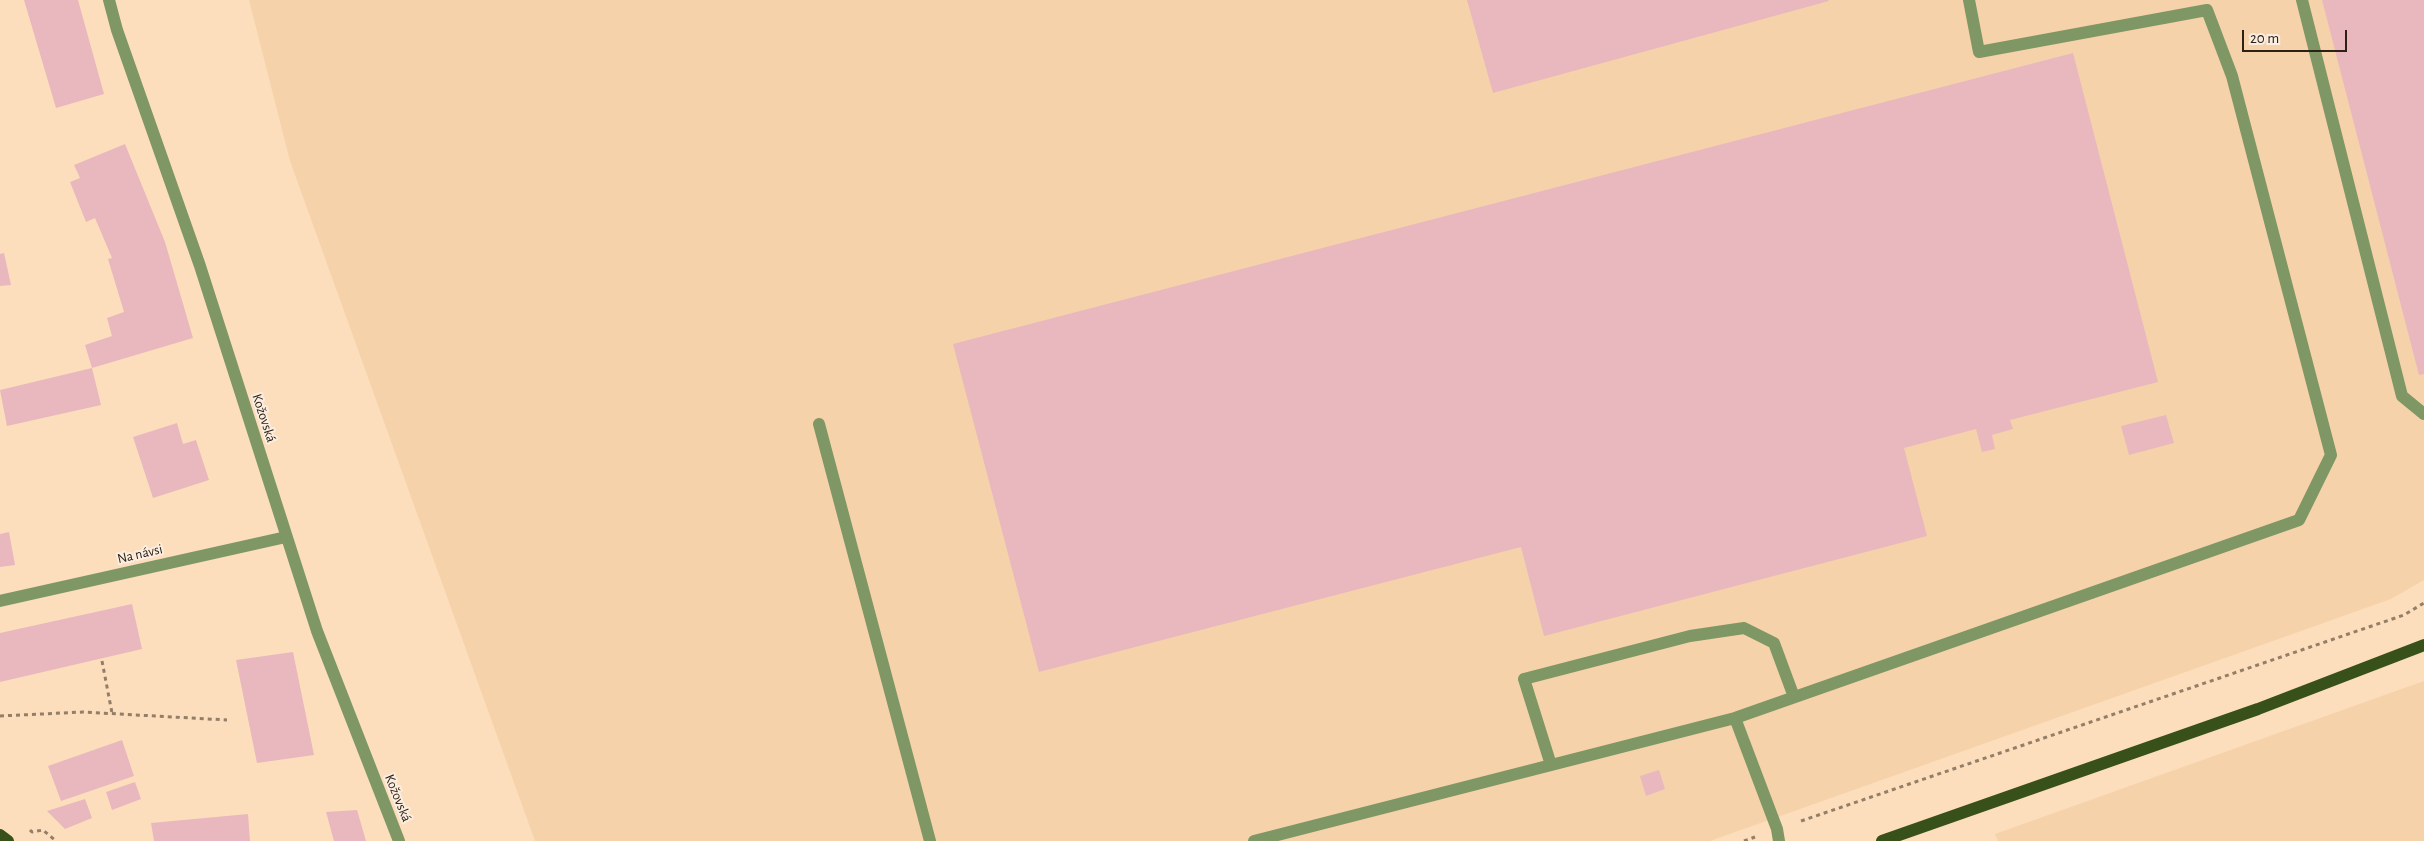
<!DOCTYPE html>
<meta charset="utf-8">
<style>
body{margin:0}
#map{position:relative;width:2424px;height:841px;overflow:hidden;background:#fcdebc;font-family:"Alegreya Sans",sans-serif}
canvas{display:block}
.scale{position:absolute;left:2242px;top:30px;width:105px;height:22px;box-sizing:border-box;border:2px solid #2d2115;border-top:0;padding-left:6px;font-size:15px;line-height:18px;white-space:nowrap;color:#2d2115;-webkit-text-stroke:4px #fbeee1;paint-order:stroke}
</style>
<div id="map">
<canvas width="2424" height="841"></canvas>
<div class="scale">20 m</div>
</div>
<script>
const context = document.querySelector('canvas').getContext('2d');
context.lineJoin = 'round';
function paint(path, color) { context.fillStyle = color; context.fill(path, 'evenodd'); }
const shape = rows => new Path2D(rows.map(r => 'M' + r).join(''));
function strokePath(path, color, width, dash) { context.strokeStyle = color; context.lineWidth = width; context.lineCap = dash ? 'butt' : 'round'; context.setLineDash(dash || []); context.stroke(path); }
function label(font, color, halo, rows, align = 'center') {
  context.font = font + ' "Alegreya Sans",sans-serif'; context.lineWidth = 4; context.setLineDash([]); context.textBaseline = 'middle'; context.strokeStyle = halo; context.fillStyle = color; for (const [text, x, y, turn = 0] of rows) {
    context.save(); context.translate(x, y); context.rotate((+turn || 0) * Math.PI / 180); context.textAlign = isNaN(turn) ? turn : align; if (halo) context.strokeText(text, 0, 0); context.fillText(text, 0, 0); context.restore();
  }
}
const built = shape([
 [249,0,2424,0,2424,580,2391,599,1710,841,535,841,290,161],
 [2424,681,2424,841,1998,841,1995,834]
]);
const building = shape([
 [24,0,78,0,104,94,56,108],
 [1467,0,1828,0,1829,1,1493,93],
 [2322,0,2424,0,2424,374,2419,375],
 [2073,53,2158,382,2010,420,2013,429,1992,435,1995,449,1982,452,1976,429,1904,448,1927,536,1544,636,1521,547,1039,672,953,344],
 [125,144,165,242,193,338,92,368,85,345,112,336,107,318,124,312,108,259,112,258,95,218,86,222,70,182,80,178,74,165],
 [4,253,11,285,0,286,0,254],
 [92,368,101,405,7,426,0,390],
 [2166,415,2174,443,2129,455,2121,426],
 [177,423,183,444,196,440,209,480,153,498,133,437],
 [9,532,15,565,0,567,0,534],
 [132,604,142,649,0,682,0,633],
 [293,652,314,755,257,763,236,660],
 [122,740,134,776,61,801,48,766],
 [1659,770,1665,789,1646,796,1640,776],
 [135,782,141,799,112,810,106,792],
 [85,799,92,818,65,829,47,811],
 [357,810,366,841,334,841,326,812],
 [248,814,250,841,154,841,151,823]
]);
const path = shape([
 [102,661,112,713],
 [0,716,83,712,227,720],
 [1801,821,2404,615,2424,603],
 [30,830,32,832,43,830,56,841],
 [1744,841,1755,837]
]);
const service = shape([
 [2302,0,2402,396,2424,414],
 [819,424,930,841],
 [1735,718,1777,829,1779,841],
 [1551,765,1524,679,1690,636,1744,628,1774,643,1794,697],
 [1254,841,1735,718,2299,520,2331,455,2232,76,2207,10,1979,52,1969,0]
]);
const minor = shape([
 [0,601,286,537]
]);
const tertiary = shape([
 [109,0,117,30,200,266,317,631,399,841]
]);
const primary = shape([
 [0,835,8,841],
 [1882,841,2258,709,2424,645]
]);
const streetNames = [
 ["Kožovská",264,418,72],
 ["Na návsi",140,554,-13],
 ["Kožovská",398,798,68]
];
paint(built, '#f6d2aa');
paint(building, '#e8b8be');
strokePath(path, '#937e67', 3, [4, 4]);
strokePath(service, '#7e9765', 12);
strokePath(minor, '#7e9765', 12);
strokePath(tertiary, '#7e9765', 12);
strokePath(primary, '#385019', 12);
label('14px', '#2d2115', '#fbeee1', streetNames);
</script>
